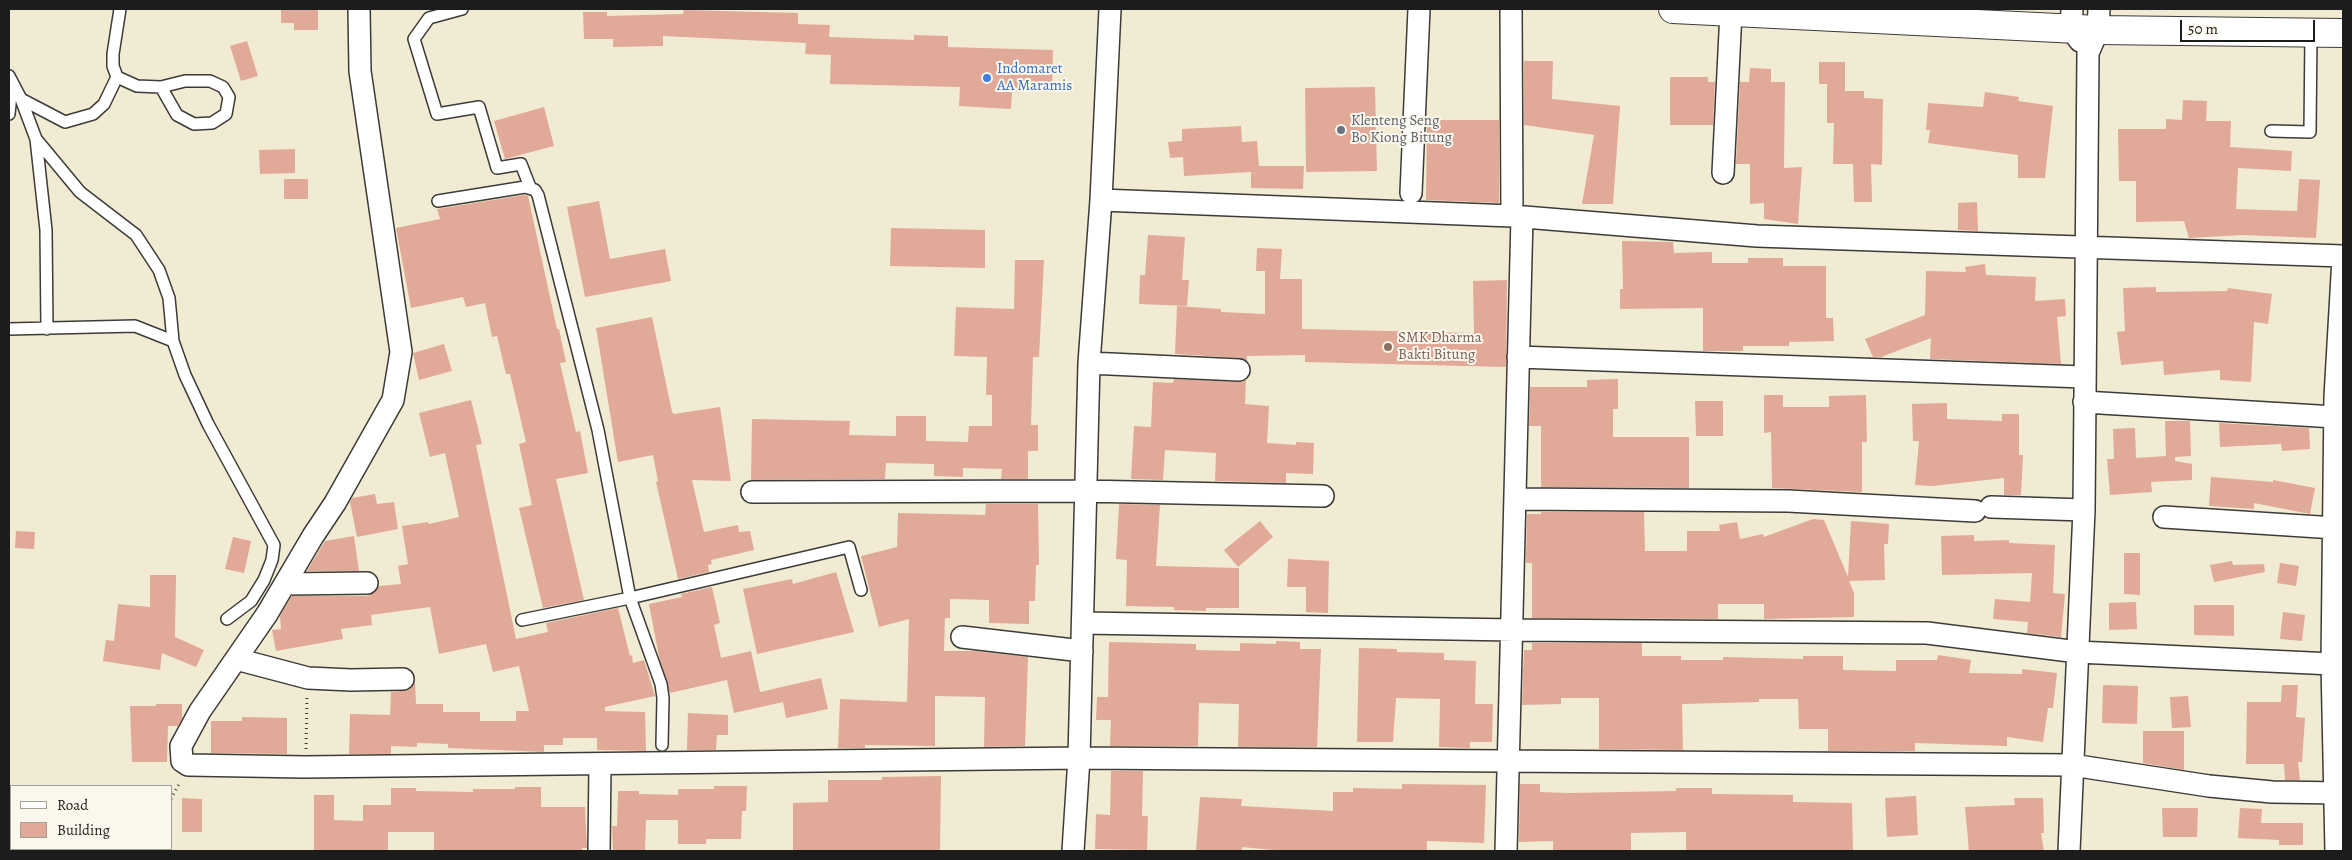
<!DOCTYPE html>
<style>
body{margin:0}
#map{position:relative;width:2352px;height:860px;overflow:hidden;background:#f2ebd3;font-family:Alegreya,serif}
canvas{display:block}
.frame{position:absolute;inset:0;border:10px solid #1c1c1c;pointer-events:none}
.legend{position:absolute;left:10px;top:785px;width:162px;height:65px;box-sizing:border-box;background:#fbf7ec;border:1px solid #a29f99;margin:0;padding:6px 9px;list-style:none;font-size:15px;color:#1c1c1c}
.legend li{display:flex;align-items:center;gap:10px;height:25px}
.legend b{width:25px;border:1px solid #a29f99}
.scale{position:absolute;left:2180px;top:20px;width:135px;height:22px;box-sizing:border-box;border:2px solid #1c1c1c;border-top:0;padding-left:6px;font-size:15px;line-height:18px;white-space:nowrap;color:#1c1c1c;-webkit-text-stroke:4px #fbf7ec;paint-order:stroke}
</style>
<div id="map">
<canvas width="2352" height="860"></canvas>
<div class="frame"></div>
<ul class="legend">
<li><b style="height:6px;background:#fff"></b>Road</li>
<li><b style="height:14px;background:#e1a998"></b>Building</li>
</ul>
<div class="scale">50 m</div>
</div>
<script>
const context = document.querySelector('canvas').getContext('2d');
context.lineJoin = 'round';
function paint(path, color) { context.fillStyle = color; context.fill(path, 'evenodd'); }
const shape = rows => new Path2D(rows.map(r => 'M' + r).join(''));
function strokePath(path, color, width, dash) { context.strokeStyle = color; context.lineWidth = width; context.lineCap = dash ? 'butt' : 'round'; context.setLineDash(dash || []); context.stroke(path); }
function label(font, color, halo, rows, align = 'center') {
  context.font = font + ' Alegreya,serif'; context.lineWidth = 4; context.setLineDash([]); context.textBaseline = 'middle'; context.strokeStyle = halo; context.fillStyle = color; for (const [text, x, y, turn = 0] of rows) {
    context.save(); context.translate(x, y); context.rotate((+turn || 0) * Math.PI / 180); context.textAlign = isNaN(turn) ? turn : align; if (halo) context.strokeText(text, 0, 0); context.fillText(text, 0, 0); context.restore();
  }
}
const building = shape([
 [281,9,318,9,318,30,294,30,294,23,281,23],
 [684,10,798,13,798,24,830,25,829,37,914,40,914,35,948,36,948,47,1053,50,1052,92,1012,92,1011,109,959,106,960,87,830,84,831,55,805,54,806,43,663,36,663,46,613,47,613,39,584,39,583,12,607,12,607,16,683,14],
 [247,41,258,76,241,81,230,46],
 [1524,61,1553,61,1552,99,1620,106,1613,204,1582,204,1594,135,1524,125],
 [1819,62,1845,62,1845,91,1864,91,1864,98,1883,99,1882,165,1871,164,1872,202,1854,202,1853,164,1833,164,1834,123,1827,123,1827,84,1819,84],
 [1750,68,1771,69,1771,82,1785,82,1784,168,1802,167,1798,224,1764,219,1764,203,1750,204,1750,164,1736,164,1740,82,1749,82],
 [1670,77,1708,77,1708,82,1715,82,1713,125,1670,125],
 [1375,87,1377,171,1306,172,1305,88],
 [1985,92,2019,97,2018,101,2053,106,2045,178,2018,178,2018,155,1928,143,1930,130,1926,130,1928,103,1983,107],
 [2183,100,2207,101,2206,121,2231,121,2230,147,2292,151,2291,171,2238,168,2236,209,2297,211,2299,179,2320,180,2316,238,2243,235,2189,238,2184,221,2136,222,2136,181,2119,181,2118,129,2166,129,2166,119,2182,120],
 [544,107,554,146,505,159,494,121],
 [1427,120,1499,120,1499,203,1426,200],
 [1241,126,1242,142,1257,141,1259,166,1304,166,1303,189,1251,188,1251,172,1184,176,1183,157,1170,158,1168,142,1182,141,1182,129],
 [295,149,295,173,260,174,259,150],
 [284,179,308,179,308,199,284,199],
 [524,195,528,196,557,329,559,329,566,362,560,363,576,432,580,431,588,473,556,479,584,600,543,608,519,508,532,505,519,444,526,442,510,374,506,374,497,336,492,337,485,303,466,307,463,297,411,308,396,228,440,219,437,209],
 [599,201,610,259,665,249,671,281,585,297,567,207],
 [1977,202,1978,231,1958,230,1958,203],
 [891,228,985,230,985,268,890,266],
 [1148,235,1185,237,1182,280,1189,280,1187,306,1139,304,1140,275,1145,275],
 [1622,241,1673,242,1674,253,1712,252,1712,263,1748,263,1748,258,1783,258,1783,266,1826,266,1826,318,1833,318,1834,341,1789,342,1789,346,1743,346,1743,351,1703,351,1703,308,1620,309,1620,289,1623,289],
 [1257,248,1282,249,1280,279,1302,279,1302,329,1474,333,1473,281,1507,280,1506,367,1305,362,1305,355,1247,356,1247,361,1240,358,1175,354,1177,306,1221,309,1221,312,1265,314,1265,271,1256,271],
 [1015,260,1044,260,1039,357,1033,357,1031,425,1038,425,1038,451,1028,451,1028,479,1001,479,1002,469,963,468,963,477,934,476,934,464,886,463,885,479,751,480,752,419,850,421,849,435,896,436,896,416,926,416,926,441,968,442,969,426,992,426,992,395,986,395,987,357,954,356,956,307,1014,309],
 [1985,264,1986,275,2036,277,2035,301,2065,299,2066,316,2057,317,2061,364,1930,359,1931,338,1881,357,1873,357,1865,339,1925,315,1926,271,1966,272,1965,267],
 [2156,287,2156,292,2227,291,2228,288,2272,294,2268,324,2254,322,2251,382,2220,380,2220,370,2164,375,2163,361,2121,365,2117,332,2125,331,2123,288],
 [652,317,672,412,674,414,720,407,731,481,692,480,704,532,738,525,739,532,750,531,754,550,711,560,712,564,708,565,709,572,678,579,656,482,658,481,653,455,618,462,596,328],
 [444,344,452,371,419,380,413,353],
 [1174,379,1238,382,1246,380,1245,404,1269,406,1267,443,1296,445,1296,442,1314,443,1313,474,1286,473,1286,483,1215,481,1216,453,1165,450,1163,480,1131,479,1134,426,1151,427,1153,382,1173,383],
 [1618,379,1618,409,1613,409,1613,437,1689,437,1689,488,1541,487,1541,426,1529,426,1530,387,1587,387,1587,380],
 [1764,395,1783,395,1783,407,1829,407,1829,396,1866,395,1867,442,1862,442,1862,492,1772,488,1771,432,1764,433],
 [471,400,482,444,476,445,516,639,548,632,546,623,618,608,630,656,632,655,633,663,644,660,655,696,605,707,605,711,645,712,646,751,597,750,597,738,563,738,563,745,544,745,544,752,448,748,448,744,417,743,417,747,391,746,391,754,349,754,350,714,390,715,391,692,409,690,415,681,416,704,443,704,443,712,480,712,480,721,516,721,516,711,529,711,519,666,493,672,486,644,439,654,430,607,371,615,372,625,341,629,343,639,276,651,272,630,281,629,280,616,292,596,367,596,374,593,379,586,401,584,398,566,408,564,402,526,428,522,429,524,459,517,445,453,430,457,419,413],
 [1695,401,1723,401,1723,436,1696,436],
 [1947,403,1947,419,2002,421,2002,414,2019,414,2019,455,2023,455,2021,495,2004,495,2004,478,1933,486,1915,485,1919,441,1913,441,1912,404],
 [2165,421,2190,421,2191,456,2175,457,2175,461,2192,464,2192,480,2151,482,2152,492,2110,495,2107,459,2114,459,2113,429,2135,428,2136,458,2166,456],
 [2219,423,2309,428,2310,449,2282,451,2281,444,2220,447],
 [2211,477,2273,482,2273,480,2315,488,2310,514,2254,503,2254,509,2209,506],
 [375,494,377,504,394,502,398,529,357,537,350,502,352,498],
 [986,504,1038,504,1039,565,1036,565,1035,601,1029,601,1029,624,989,623,989,600,950,599,950,618,945,618,944,651,976,651,1028,657,1025,746,984,747,985,697,935,696,935,746,865,745,865,748,838,748,840,699,907,702,909,619,879,627,861,556,897,547,898,513,985,515],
 [1119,504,1160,505,1156,566,1239,568,1239,608,1206,608,1206,611,1174,610,1174,607,1126,606,1127,560,1116,559],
 [1541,512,1644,512,1645,551,1687,551,1687,531,1720,531,1719,525,1737,522,1740,539,1763,534,1764,537,1813,519,1824,520,1848,577,1851,521,1889,524,1888,544,1884,544,1885,580,1849,581,1854,593,1854,617,1764,619,1764,604,1718,604,1718,619,1532,618,1532,563,1526,563,1527,514,1541,514],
 [1260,521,1273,537,1238,567,1224,550],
 [16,531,35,532,34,549,15,548],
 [1974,535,1974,541,2009,540,2009,543,2055,545,2053,593,2065,594,2061,637,2027,633,2028,622,1993,619,1995,599,2030,602,2032,573,1942,575,1941,536],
 [354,536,359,571,307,571,325,541],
 [233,537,251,541,244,573,225,569],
 [2124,553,2140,553,2140,595,2124,594],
 [1288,559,1329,561,1328,613,1306,612,1306,587,1287,587],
 [2232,561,2233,565,2264,564,2265,572,2214,582,2210,565],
 [2280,563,2299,566,2296,586,2277,583],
 [836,572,854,632,757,654,743,589,792,579,793,584],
 [150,575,176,575,175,637,204,650,196,667,162,653,160,670,103,661,106,640,114,641,118,604,150,607],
 [712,587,720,623,714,625,721,658,751,651,760,692,821,678,828,709,786,718,783,702,734,713,727,680,670,693,659,657,649,604,682,597,681,594],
 [2136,602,2137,629,2109,630,2109,603],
 [2194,605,2234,605,2234,636,2194,635],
 [2283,612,2305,615,2302,641,2280,639],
 [1276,641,1300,642,1300,649,1321,649,1317,747,1238,747,1239,704,1199,703,1198,746,1110,746,1111,720,1096,720,1097,697,1108,697,1109,642,1196,644,1196,650,1240,651,1240,643,1276,644],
 [1532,643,1642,643,1642,656,1681,656,1681,660,1723,660,1723,657,1803,659,1803,656,1843,656,1843,670,1896,671,1896,660,1937,660,1938,655,1971,660,1969,673,2022,674,2022,669,2057,673,2053,708,2048,708,2043,742,2007,737,2007,746,1915,743,1915,751,1828,751,1828,729,1799,729,1798,699,1759,699,1759,702,1682,704,1683,750,1599,749,1599,698,1561,698,1561,704,1522,705,1524,650,1532,650],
 [1359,648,1397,649,1397,652,1444,653,1444,660,1476,661,1475,704,1493,704,1492,742,1470,742,1470,748,1439,747,1440,699,1396,698,1393,742,1357,742],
 [2103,685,2138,686,2137,724,2102,723],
 [2282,685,2298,685,2296,717,2305,718,2302,762,2298,762,2300,780,2285,780,2284,764,2246,764,2247,702,2281,702],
 [2188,696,2191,727,2172,728,2170,697],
 [156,704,182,704,182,719,178,726,168,726,167,762,132,762,130,706,156,706],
 [688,713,728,715,728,735,717,735,716,750,687,750],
 [242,717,287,718,287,754,211,753,211,721,242,721],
 [2143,731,2184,731,2184,770,2143,763],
 [1111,771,1143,771,1142,816,1148,816,1147,850,1095,849,1096,814,1110,815],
 [941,776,940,851,793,851,793,803,828,802,828,780,882,780,882,777],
 [1402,784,1486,785,1484,843,1427,841,1427,851,1283,851,1242,847,1242,851,1196,851,1200,797,1242,799,1241,806,1333,811,1333,792,1353,792,1353,788,1402,789],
 [1520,784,1540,784,1540,792,1568,793,1676,791,1676,788,1712,788,1712,794,1793,795,1793,802,1852,803,1853,851,1686,851,1686,832,1631,833,1631,851,1553,851,1553,841,1519,842],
 [714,786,747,786,746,811,742,811,741,839,706,839,706,844,678,844,678,820,646,820,645,851,613,851,612,826,617,826,618,791,639,791,639,794,678,795,678,789,714,789],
 [515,787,541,787,541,807,585,807,587,848,582,848,582,851,434,851,434,832,388,832,388,850,314,851,314,795,334,795,334,820,363,821,363,805,391,805,391,788,416,788,416,791,473,792,473,789,515,789],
 [1916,796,1918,835,1887,837,1885,798],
 [182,798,202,799,202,832,182,832],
 [2014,798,2043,798,2044,833,2041,833,2044,851,1969,851,1965,807,2015,805],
 [2162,808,2198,808,2197,837,2163,837],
 [2240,808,2262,809,2261,823,2303,823,2303,845,2279,845,2279,840,2238,838]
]);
const path = shape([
 [306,749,307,695],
 [171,799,180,782],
 [144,851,145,849]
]);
const service = shape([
 [120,9,113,54,113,66,117,77,137,86,161,87,185,81,210,81,223,87,229,97,226,114,212,123,194,124,177,115,161,87],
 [462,9,429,18,414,39,437,114,479,107,497,168,521,164,530,187],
 [9,76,21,99,65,122,93,114,104,104,117,77],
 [21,99,36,139,46,230,47,329],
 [9,114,12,85],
 [2271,131,2310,132,2311,33],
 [36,139,80,192,136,235,159,270,169,298,173,341],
 [438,201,525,187,535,190,538,195,598,430,630,598,661,684,663,698,662,745],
 [9,329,135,326,173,341,185,375,208,424,274,545,272,560,264,580,251,601,227,619],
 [522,620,630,598,849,547,861,590]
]);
const minor = shape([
 [359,9,360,71,401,352,393,400,335,503,313,536,267,614,200,711,181,746,182,761,188,765,305,767,1079,758,2072,765,2209,786,2272,792,2343,793],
 [1511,9,1512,216],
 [2072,9,2071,29,2080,41],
 [1723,173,1731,12],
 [1411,193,1419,9],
 [1101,200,1512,216,1757,236,2343,256],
 [1518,357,2084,377],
 [1089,363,1239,370],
 [2084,402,2335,417],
 [752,492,1084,491,1323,496],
 [1515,499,1788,501,1975,511],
 [1991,507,2084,510],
 [2164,517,2335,528],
 [285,584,367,583],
 [1083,623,1514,630,1927,633,2078,652,2332,664],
 [962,637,1082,651],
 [236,659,308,678,351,680,403,679],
 [599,851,600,764],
 [1073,851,1079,758,1089,363,1101,200,1110,9],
 [1506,851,1522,217],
 [2069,851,2084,510,2088,53,2098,30,2099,9],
 [2336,851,2332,664,2335,397,2343,258]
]);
const tertiary = shape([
 [1673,9,2098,30,2343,33]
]);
const markers = [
 [987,78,5,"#3f7fe0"],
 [1341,130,5,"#6b7280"],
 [1388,347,5,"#8d6e63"]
];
const shopNames = [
 ["Indomaret",997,69],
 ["AA Maramis",997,86]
];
const worshipNames = [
 ["Klenteng Seng",1351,121],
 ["Bo Kiong Bitung",1351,138]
];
const educationNames = [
 ["SMK Dharma",1398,338],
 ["Bakti Bitung",1398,355]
];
paint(building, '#e1a998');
strokePath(service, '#3c3b37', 14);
strokePath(minor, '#3c3b37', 24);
strokePath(tertiary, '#3c3b37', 30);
strokePath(path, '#3c3b37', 3, [1, 4]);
strokePath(service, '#fff', 11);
strokePath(minor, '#fff', 21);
strokePath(tertiary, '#fff', 28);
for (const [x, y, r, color] of markers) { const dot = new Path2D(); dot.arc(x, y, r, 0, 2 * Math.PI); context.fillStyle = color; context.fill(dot); strokePath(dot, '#fbf7ec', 2); }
label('15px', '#366cbe', '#fbf7ec', shopNames, 'left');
label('15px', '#5b616d', '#fbf7ec', worshipNames, 'left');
label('15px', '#785e54', '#fbf7ec', educationNames, 'left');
</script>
